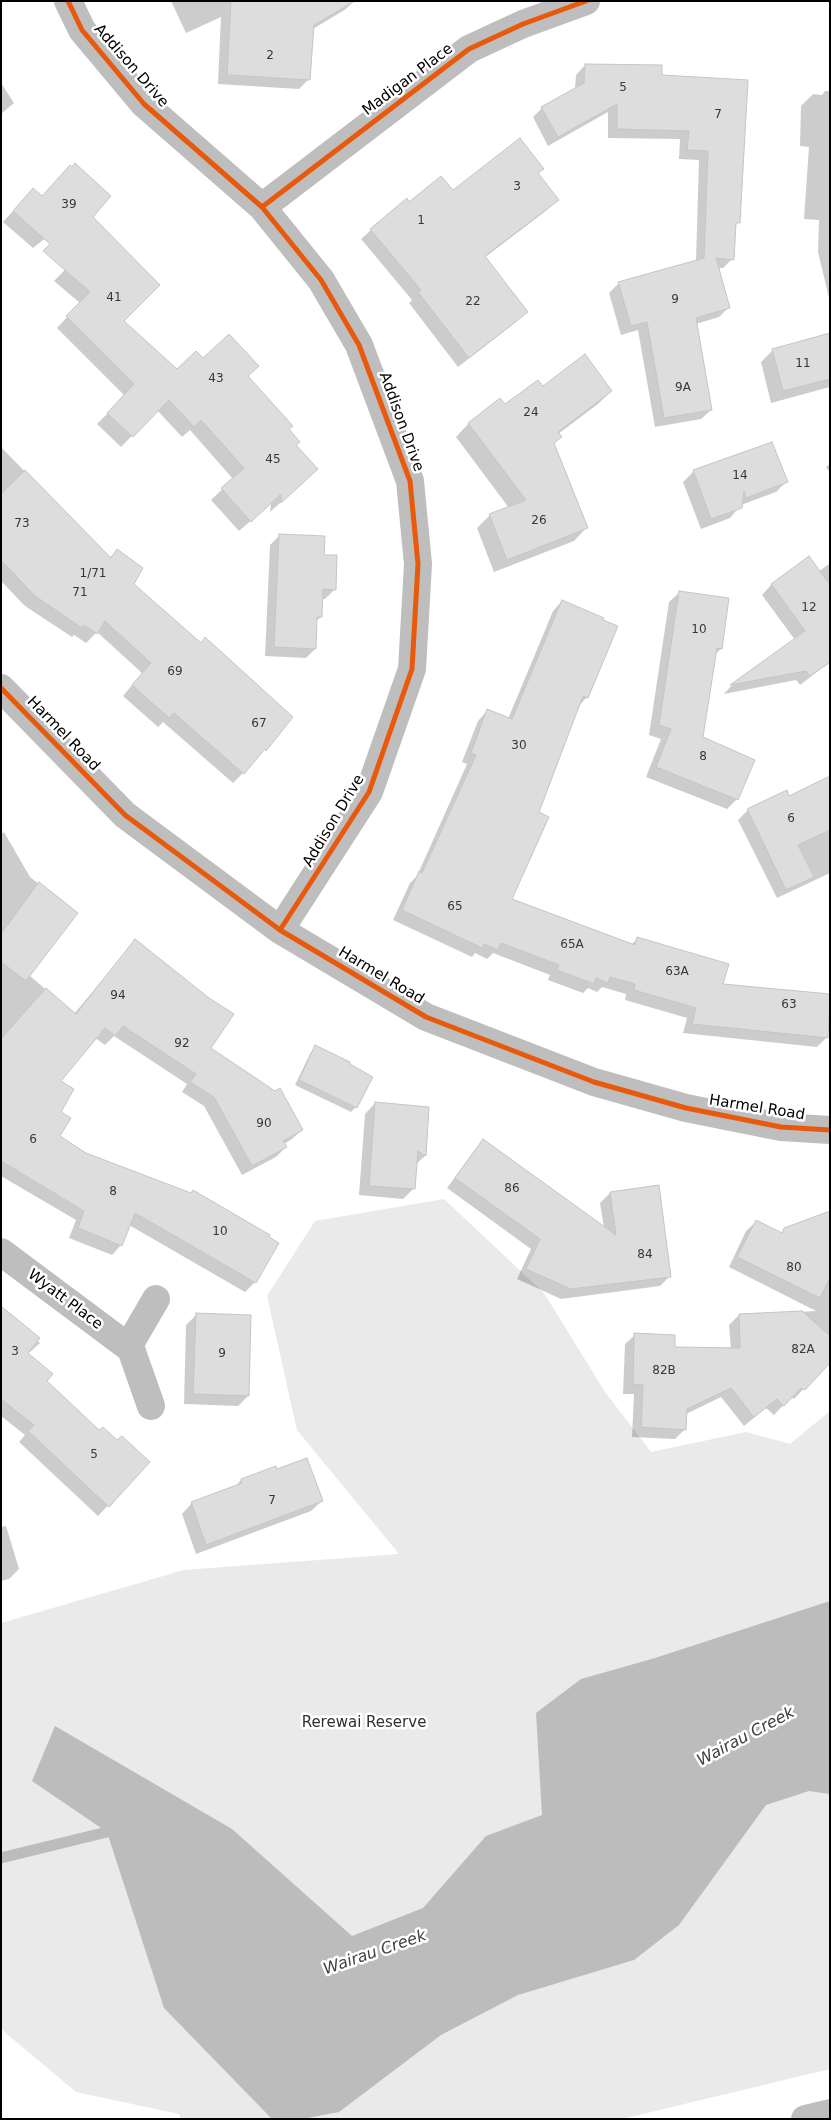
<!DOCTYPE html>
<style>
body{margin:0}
#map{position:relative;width:831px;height:2120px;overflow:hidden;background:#fff;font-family:"DejaVu Sans",sans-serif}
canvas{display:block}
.frame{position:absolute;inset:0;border:2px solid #000;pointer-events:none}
</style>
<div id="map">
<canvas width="831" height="2120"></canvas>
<div class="frame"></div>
</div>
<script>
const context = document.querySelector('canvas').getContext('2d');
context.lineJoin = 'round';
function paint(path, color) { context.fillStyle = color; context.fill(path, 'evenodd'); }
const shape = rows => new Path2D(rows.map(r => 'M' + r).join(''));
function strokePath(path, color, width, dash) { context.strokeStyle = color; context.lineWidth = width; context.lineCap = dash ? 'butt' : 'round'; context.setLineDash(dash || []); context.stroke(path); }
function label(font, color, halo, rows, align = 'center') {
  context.font = font + ' "DejaVu Sans",sans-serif'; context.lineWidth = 5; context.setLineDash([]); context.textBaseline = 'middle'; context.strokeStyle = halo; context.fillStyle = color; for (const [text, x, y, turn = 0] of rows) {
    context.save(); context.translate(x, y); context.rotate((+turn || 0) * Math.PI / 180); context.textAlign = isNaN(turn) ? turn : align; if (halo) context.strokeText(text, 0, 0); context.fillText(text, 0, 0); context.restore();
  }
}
const green = shape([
 [444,1199,544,1293,605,1392,651,1452,746,1432,790,1444,830,1411,830,2069,622,2119,181,2119,179,2114,76,2092,1,2029,1,1623,184,1570,399,1554,297,1430,267,1296,315,1221]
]);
const water = shape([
 [830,1601,830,1794,809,1791,766,1805,679,1925,634,1960,518,1995,441,2035,339,2112,302,2119,272,2119,164,2008,107,1832,32,1781,55,1726,232,1829,352,1936,423,1908,486,1836,542,1815,536,1713,581,1679,655,1658]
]);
const shadow = shape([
 [171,1,354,1,346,9,313,29,309,79,299,89,218,84,221,17,186,33],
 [585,65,661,76,747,81,738,222,734,226,732,259,723,268,718,268,728,308,719,317,696,324,711,410,701,419,655,427,638,330,621,335,609,293,619,283,696,261,699,160,679,159,680,139,608,138,608,112,548,146,533,117,542,108,575,89,576,75],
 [1,83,14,103,1,114],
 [825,91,830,91,830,302,818,252,819,220,804,219,809,147,800,146,801,106,813,94,822,95],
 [537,174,557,200,547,210,484,258,526,312,516,322,458,367,409,303,412,300,361,239,371,230,409,204,452,192],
 [42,197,93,201,33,248,3,222,23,200],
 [104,230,122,321,177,371,203,360,247,376,287,429,306,480,270,512,271,503,239,531,211,500,233,479,190,430,182,437,157,410,121,447,97,424,125,396,57,328,80,303,54,281],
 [830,335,830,387,771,403,761,362,773,350],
 [543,388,611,391,598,404,558,434,560,437,553,444,586,528,574,541,494,572,477,528,490,515,509,508,456,437,468,424,500,400,504,406],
 [772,443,786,482,776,492,741,505,730,518,701,529,683,482,693,472],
 [1,447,109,558,117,551,133,584,243,773,233,783,163,722,158,727,123,696,142,673,97,632,86,643,74,635,72,637,25,606,1,581],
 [830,464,830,473,826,467],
 [280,535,323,556,334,590,325,599,321,599,321,617,316,621,315,649,306,658,265,656,270,545],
 [808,558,818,572,829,564,830,566,830,662,800,685,796,680,724,694,731,686,795,640,762,595,771,585],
 [680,592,721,649,714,655,701,737,737,799,727,809,646,777,661,739,649,735,669,602],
 [562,601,587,697,578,707,538,813,510,899,631,945,638,938,721,985,830,996,827,1037,817,1047,683,1033,687,1018,625,1000,626,994,602,987,597,992,588,988,583,993,548,980,550,975,493,953,487,959,475,953,472,957,393,920,410,883,417,876,467,764,462,762,478,721,487,711,508,719,553,611],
 [786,792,789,798,830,793,830,873,777,898,738,820,748,810],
 [4,832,30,877,76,913,29,975,74,1014,135,941,210,1048,302,1130,292,1139,284,1144,286,1147,276,1157,242,1175,204,1106,182,1092,187,1084,114,1036,105,1045,95,1038,60,1082,58,1136,255,1282,245,1292,129,1225,121,1245,112,1255,69,1238,76,1220,1,1176,1,835],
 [316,1047,356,1107,351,1112,295,1085,311,1052],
 [375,1103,428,1108,425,1156,415,1165,413,1189,403,1199,359,1195,365,1114],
 [484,1141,604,1228,600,1203,610,1193,670,1276,660,1286,561,1299,517,1279,531,1249,447,1188,474,1151],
 [756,1222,780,1234,785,1229,830,1224,830,1361,794,1399,791,1397,774,1415,766,1408,744,1426,721,1397,686,1414,685,1429,675,1439,632,1437,634,1394,623,1394,625,1344,635,1335,674,1348,731,1349,729,1325,739,1315,816,1311,729,1267,746,1231],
 [1,1311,40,1343,30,1352,1,1343],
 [196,1315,248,1396,238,1406,184,1404,186,1325],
 [1,1393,99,1432,149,1462,98,1516,19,1442,25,1435,1,1416],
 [241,1480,322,1501,311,1511,196,1554,182,1514,192,1503,234,1488],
 [6,1526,19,1569,9,1579,1,1581,1,1527]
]);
const stream = shape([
 [1,1858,107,1832]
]);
const building = shape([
 [231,1,355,1,314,25,310,80,227,75,231,1],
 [585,64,662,65,662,75,748,80,740,223,736,223,734,260,716,258,730,308,696,318,712,410,664,418,647,322,631,326,618,282,704,258,708,151,687,150,689,131,617,129,617,104,558,137,541,107,584,83,585,64],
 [520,138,544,169,538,173,559,200,485,256,528,312,469,358,418,292,421,290,370,229,407,198,409,202,441,176,453,190,520,138],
 [75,163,111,196,93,217,160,285,124,321,177,369,196,351,203,358,229,334,259,366,248,376,293,426,289,429,300,442,296,445,318,469,281,503,281,494,251,522,221,488,244,468,201,420,194,427,169,400,133,437,107,413,134,384,66,316,90,292,43,251,50,244,13,211,33,188,42,196,70,165,72,167,75,163],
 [830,333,830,379,783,391,772,349,830,333],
 [585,354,612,391,558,432,562,437,554,443,588,528,507,560,489,514,526,500,468,423,500,398,505,404,538,380,543,386,585,354],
 [772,442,788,482,746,498,744,491,742,508,711,519,693,470,772,442],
 [25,470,111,558,117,549,143,568,134,584,201,643,205,637,293,717,266,751,265,749,244,774,174,713,169,718,132,685,151,663,105,621,97,634,84,625,82,628,35,596,1,560,1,494,25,470],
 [279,534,325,536,324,555,337,555,336,590,323,589,322,617,317,617,316,649,274,647,279,534],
 [809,556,830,585,830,664,829,663,810,676,806,671,730,685,805,631,771,584,809,556],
 [679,591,729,598,722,649,717,648,703,737,755,760,738,800,656,767,671,729,659,725,679,591],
 [562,600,604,618,603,620,618,626,588,698,583,696,539,812,549,817,512,899,635,945,637,937,729,964,723,984,830,994,828,1038,692,1024,696,1008,634,990,635,984,610,977,608,983,596,978,594,984,557,970,559,965,501,943,498,950,484,944,482,948,402,910,419,871,422,873,476,755,471,753,487,709,512,719,562,600],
 [830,776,830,830,798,845,814,877,786,890,747,809,787,790,789,796,830,776],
 [39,882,78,913,26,981,1,962,1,934,39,882],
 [135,939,209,998,234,1014,211,1048,275,1091,280,1088,303,1130,283,1141,287,1147,252,1166,214,1097,190,1082,196,1074,123,1026,115,1036,105,1028,61,1081,74,1089,61,1112,71,1118,60,1136,86,1153,191,1193,193,1190,270,1235,269,1237,279,1243,256,1283,135,1213,122,1246,78,1228,84,1211,1,1161,1,1039,46,988,76,1014,135,939],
 [315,1045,350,1062,350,1064,373,1077,357,1108,299,1080,315,1045],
 [375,1102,429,1107,426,1156,418,1151,415,1189,369,1186,375,1102],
 [483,1139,616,1235,610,1192,659,1185,671,1277,571,1289,526,1269,540,1239,455,1178,483,1139],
 [830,1211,830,1278,820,1298,737,1257,756,1220,782,1233,784,1228,830,1211],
 [1,1306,40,1338,28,1353,53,1374,47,1381,99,1430,103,1427,117,1440,122,1436,150,1462,109,1507,28,1431,34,1425,1,1399,1,1306],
 [802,1311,830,1336,830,1363,805,1390,801,1388,784,1406,777,1399,754,1417,731,1388,687,1409,686,1430,641,1427,643,1385,633,1384,634,1333,675,1335,675,1347,740,1348,739,1314,802,1311],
 [196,1313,251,1315,249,1396,193,1394,196,1313],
 [307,1458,323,1501,206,1545,191,1502,242,1483,241,1479,276,1466,277,1469,307,1458]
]);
const minor = shape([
 [68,1,82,30,144,104,262,207,321,280,359,345,410,481,418,564,412,669,369,792,280,930],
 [262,207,469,49,523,24,586,1],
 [1,688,125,815,280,930,426,1017,594,1082,686,1108,781,1127,830,1130],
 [1,1252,131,1349,151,1406],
 [128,1347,156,1299],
 [805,2119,830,2113]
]);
const cycleway = shape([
 [68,1,82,30,144,104,262,207,321,280,359,345,410,481,418,564,412,669,369,792,280,930],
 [262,207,469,49,523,24,586,1],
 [1,688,125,815,280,930,426,1017,594,1082,686,1108,781,1127,830,1130]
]);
const numberNames = [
 ["2",270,56],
 ["5",623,88],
 ["7",718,115],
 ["3",517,187],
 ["39",69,205],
 ["1",421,221],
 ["41",114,298],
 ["9",675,300],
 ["22",473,302],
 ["11",803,364],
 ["43",216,379],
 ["9A",683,388],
 ["24",531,413],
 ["45",273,460],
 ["14",740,476],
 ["26",539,521],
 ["73",22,524],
 ["1/71",93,574],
 ["71",80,593],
 ["12",809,608],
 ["10",699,630],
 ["69",175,672],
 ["67",259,724],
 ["30",519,746],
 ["8",703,757],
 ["6",791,819],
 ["65",455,907],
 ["65A",572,945],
 ["63A",677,972],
 ["94",118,996],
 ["63",789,1005],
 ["92",182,1044],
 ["90",264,1124],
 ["6",33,1140],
 ["86",512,1189],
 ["8",113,1192],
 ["10",220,1232],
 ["84",645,1255],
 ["80",794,1268],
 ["82A",803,1350],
 ["3",15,1352],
 ["9",222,1354],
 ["82B",664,1371],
 ["5",94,1455],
 ["7",272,1501]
];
const streetNames = [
 ["Addison Drive",131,66,49],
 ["Madigan Place",408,80,-37],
 ["Addison Drive",401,422,70],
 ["Harmel Road",63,734,46],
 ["Addison Drive",334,821,-59],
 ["Harmel Road",381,976,31],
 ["Harmel Road",757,1108,9],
 ["Wyatt Place",65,1300,37]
];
const parkNames = [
 ["Rerewai Reserve",364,1723]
];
const waterNames = [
 ["Wairau Creek",746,1737,-28],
 ["Wairau Creek",375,1953,-19]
];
paint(green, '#eaeaea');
paint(water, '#bcbcbc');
paint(shadow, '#0003');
strokePath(stream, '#bcbcbc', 11);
paint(building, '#ddd');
strokePath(building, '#c5c5c5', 1);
strokePath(minor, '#bebebe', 28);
strokePath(cycleway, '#e8590c', 5);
label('12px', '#373737', null, numberNames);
label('15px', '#000', '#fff', streetNames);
label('15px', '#303030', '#fff', parkNames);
label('italic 16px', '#414141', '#fff', waterNames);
</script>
